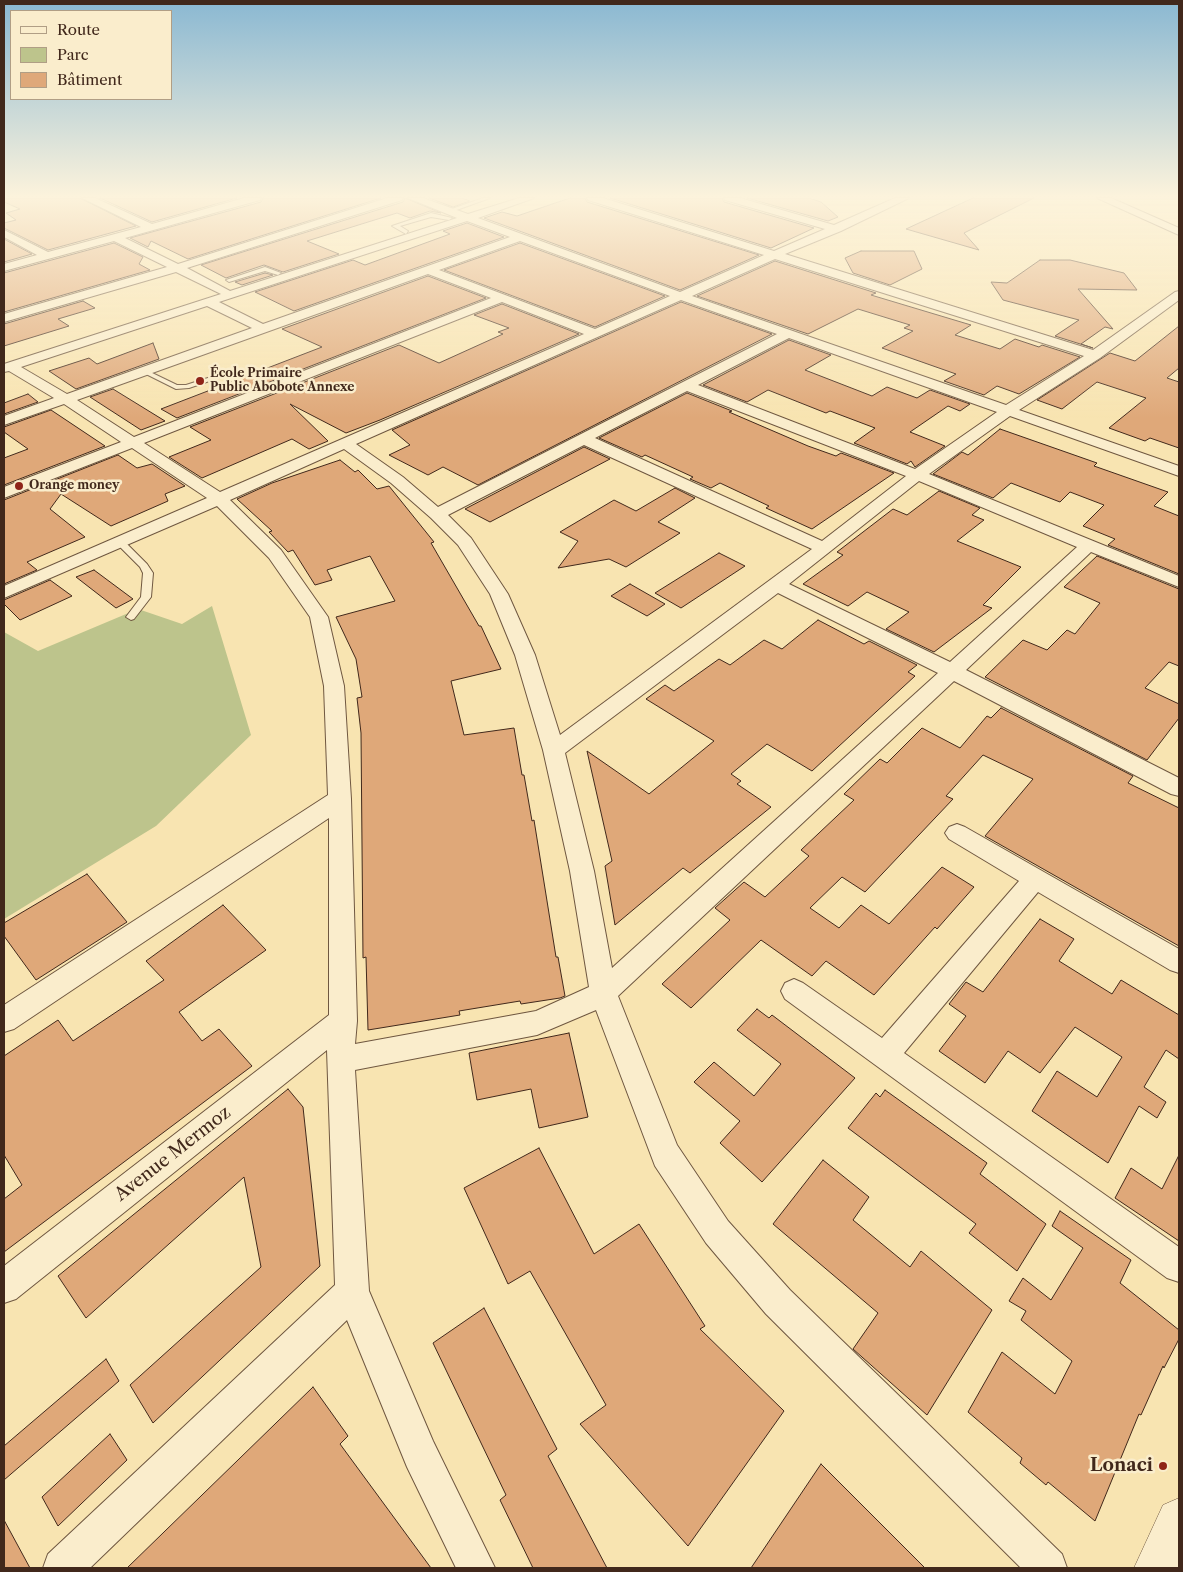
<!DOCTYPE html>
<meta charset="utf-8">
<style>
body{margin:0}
#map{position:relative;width:1183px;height:1572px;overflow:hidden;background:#f8e4b1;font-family:"Libre Caslon Text",serif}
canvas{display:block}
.frame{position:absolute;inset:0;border:5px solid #41281b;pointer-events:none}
.legend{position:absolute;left:10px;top:10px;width:162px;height:90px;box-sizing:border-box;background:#faedcc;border:1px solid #b09e85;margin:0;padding:6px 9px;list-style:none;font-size:15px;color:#41281b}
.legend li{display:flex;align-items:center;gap:10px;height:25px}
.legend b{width:25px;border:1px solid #b09e85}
</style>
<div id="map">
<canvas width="1183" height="1572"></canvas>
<div class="frame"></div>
<ul class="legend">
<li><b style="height:6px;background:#faedcc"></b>Route</li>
<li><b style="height:14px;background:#bdc48c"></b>Parc</li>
<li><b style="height:14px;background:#dfa879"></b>Bâtiment</li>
</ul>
</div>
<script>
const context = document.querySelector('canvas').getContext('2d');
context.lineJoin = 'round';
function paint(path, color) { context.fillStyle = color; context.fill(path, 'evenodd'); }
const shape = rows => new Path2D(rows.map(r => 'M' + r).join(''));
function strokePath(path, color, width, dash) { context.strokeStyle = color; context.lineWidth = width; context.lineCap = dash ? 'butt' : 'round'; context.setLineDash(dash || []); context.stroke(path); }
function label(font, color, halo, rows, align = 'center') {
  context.font = font + ' "Libre Caslon Text",serif'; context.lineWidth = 5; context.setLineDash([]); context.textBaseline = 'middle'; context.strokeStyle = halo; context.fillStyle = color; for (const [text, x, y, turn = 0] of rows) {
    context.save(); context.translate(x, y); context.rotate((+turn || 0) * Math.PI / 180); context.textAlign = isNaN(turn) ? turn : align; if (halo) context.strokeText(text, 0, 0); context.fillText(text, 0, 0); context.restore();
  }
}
const green = shape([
 [212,606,251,735,156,826,4,919,4,632,38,651,138,609,182,624]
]);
const building = shape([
 [4,198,80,198,136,226,48,250,4,228,4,223,16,220,6,213,20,209,4,202,4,198],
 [100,198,237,198,152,222,100,198],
 [263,198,381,198,188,259,151,241,148,247,130,238,261,202,263,198],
 [405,198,441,213,430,211,410,218,397,213,307,241,339,254,283,272,264,265,226,278,201,265,403,202,405,198],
 [429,198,462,198,470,201,453,207,429,198],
 [570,198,585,198,587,202,759,255,680,290,484,218,502,212,517,216,570,198],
 [610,198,722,198,724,202,814,228,771,248,610,198],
 [747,198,809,198,821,202,838,217,828,221,747,198],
 [973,198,1034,198,964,233,979,250,906,229,973,198],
 [467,223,504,237,294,311,255,292,353,260,365,265,450,234,443,231,467,223],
 [4,239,32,254,4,262,4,239],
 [114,243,143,257,139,264,150,270,4,312,4,273,114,243],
 [520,243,665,296,595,327,444,270,520,243],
 [861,251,914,251,922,269,890,285,853,273,845,258,861,251],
 [1040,260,1070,260,1124,273,1137,290,1078,289,1113,329,1105,327,1081,344,1093,348,1055,336,1079,320,1003,300,991,282,1007,283,1040,260],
 [775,261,876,293,871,295,971,325,955,335,1000,349,1015,339,1039,347,1042,345,1080,357,1019,394,997,386,984,395,944,381,956,374,882,348,913,331,904,328,910,325,858,309,808,334,697,296,775,261],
 [265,273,273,275,242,285,235,282,265,273],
 [428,276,486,298,177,418,161,409,322,347,282,329,428,276],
 [83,301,95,308,58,319,69,326,4,346,4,324,83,301],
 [681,302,772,334,478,485,443,467,428,475,389,455,410,445,392,430,681,302],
 [502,304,579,334,380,420,346,433,290,404,328,441,309,449,292,439,202,478,169,457,211,440,190,427,399,345,439,363,503,334,498,332,509,328,474,315,502,304],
 [1179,326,1179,368,1167,378,1179,382,1179,448,1150,438,1145,441,1109,428,1146,398,1097,382,1062,409,1037,400,1110,353,1135,361,1179,326],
 [789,340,831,355,805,370,872,396,887,387,917,398,930,390,970,404,960,411,948,406,910,432,945,446,915,467,911,461,907,464,854,443,875,428,830,411,826,413,768,390,747,402,703,385,789,340],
 [153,343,159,359,76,389,49,371,89,358,97,364,153,343],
 [113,389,165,421,141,430,90,397,113,389],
 [687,393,732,411,729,412,808,446,836,456,841,453,894,473,812,529,766,508,769,506,720,483,711,488,690,479,693,477,645,455,642,457,599,438,687,393],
 [28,394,38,402,4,414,4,403,28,394],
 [51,410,105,446,4,485,4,458,28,449,4,432,4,427,51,410],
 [1000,429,1097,463,1094,466,1168,492,1154,506,1179,516,1179,574,1108,545,1115,539,1083,526,1104,505,1070,492,1060,502,1011,483,993,498,933,474,962,452,968,455,1000,429],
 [584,447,610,459,490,522,465,509,584,447],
 [118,455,137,468,152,464,185,486,165,494,168,501,111,526,61,494,50,509,85,537,27,562,37,570,4,584,4,500,118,455],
 [340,460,355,472,358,470,377,489,389,486,434,542,431,543,479,626,481,626,501,669,451,681,464,735,514,728,522,775,524,775,532,821,534,820,556,957,558,957,565,996,560,998,521,1004,520,1001,459,1011,460,1015,368,1030,366,957,363,958,361,733,357,698,362,697,356,659,336,617,395,601,370,556,327,570,332,580,315,585,293,550,288,552,269,532,272,531,237,499,272,483,340,460],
 [675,488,695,498,658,522,680,533,626,567,609,559,558,568,578,541,560,532,614,500,636,511,675,488],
 [939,491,980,508,972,515,984,520,957,541,1021,567,983,605,992,608,934,652,886,629,909,612,867,592,848,606,803,584,843,555,837,552,893,509,907,515,939,491],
 [719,553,745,566,681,608,655,593,719,553],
 [1097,556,1179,589,1179,666,1169,662,1145,688,1179,704,1179,718,1147,760,985,677,1023,640,1047,650,1067,630,1075,634,1100,603,1064,587,1097,556],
 [94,570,133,599,116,608,76,577,94,570],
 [50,580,72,596,20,620,4,604,4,600,50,580],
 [630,584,665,604,647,616,611,596,630,584],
 [818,620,864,644,869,641,917,665,908,672,915,676,812,771,767,744,731,774,741,781,737,784,771,807,690,873,683,868,615,925,605,866,612,861,587,751,649,794,714,741,646,699,665,685,674,691,719,659,730,665,764,640,782,649,818,620],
 [1001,708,1133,776,1128,783,1179,808,1179,946,985,836,1033,779,983,755,946,796,953,799,865,892,842,877,810,908,839,928,861,905,889,924,942,867,974,887,937,929,935,927,874,995,826,961,812,976,761,940,691,1008,662,984,730,920,715,908,744,882,765,897,809,856,801,850,854,800,844,794,880,759,887,763,922,728,960,748,987,716,991,718,1001,708],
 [87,874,127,922,36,980,4,936,4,923,87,874],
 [223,905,266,950,179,1012,202,1041,219,1029,252,1066,4,1252,4,1199,22,1185,4,1155,4,1056,58,1020,73,1041,164,980,146,961,223,905],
 [1040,919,1074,939,1059,961,1112,994,1121,980,1179,1015,1179,1059,1166,1050,1144,1087,1166,1102,1157,1118,1139,1106,1108,1163,1032,1111,1057,1071,1097,1097,1122,1057,1075,1027,1040,1073,1008,1051,985,1083,939,1051,966,1016,949,1004,966,982,983,992,1040,919],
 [757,1009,769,1018,772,1015,855,1078,762,1182,720,1143,740,1121,694,1082,714,1062,754,1096,781,1064,737,1030,757,1009],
 [569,1033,588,1117,539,1128,531,1089,477,1100,469,1053,569,1033],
 [288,1089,303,1107,320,1266,153,1423,130,1385,261,1267,244,1177,86,1318,58,1276,288,1089],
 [885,1090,987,1163,980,1174,1046,1224,1017,1271,969,1233,976,1224,848,1128,876,1093,880,1097,885,1090],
 [539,1148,594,1254,639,1224,705,1326,700,1329,784,1411,688,1546,580,1424,606,1405,530,1271,508,1284,464,1188,539,1148],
 [1179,1155,1179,1241,1115,1198,1131,1168,1162,1189,1179,1155],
 [823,1160,869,1197,853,1220,910,1267,921,1251,992,1310,927,1415,853,1349,878,1313,773,1224,823,1160],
 [1060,1211,1131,1260,1120,1283,1179,1330,1179,1339,1164,1368,1163,1366,1141,1415,1139,1414,1095,1521,1048,1482,1046,1485,1020,1463,1022,1458,968,1412,1002,1352,1055,1394,1072,1361,1021,1320,1026,1311,1009,1301,1023,1278,1051,1300,1083,1248,1052,1226,1060,1211],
 [484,1308,557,1449,548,1456,607,1568,533,1568,500,1500,506,1495,433,1343,484,1308],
 [106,1359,119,1381,4,1480,4,1446,106,1359],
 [313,1387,348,1436,340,1444,431,1568,127,1568,313,1387],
 [110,1434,127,1460,58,1526,42,1497,110,1434],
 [821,1464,925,1568,751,1568,821,1464],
 [4,1520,30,1568,4,1568,4,1520]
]);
const service = shape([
 [483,198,490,198,451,212,446,211,483,198],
 [431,213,452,218,449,220,431,217,400,226,408,231,406,234,392,226,431,213],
 [265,267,281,273,278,275,265,271,229,282,226,280,265,267],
 [142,370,146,370,177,385,186,385,236,369,239,371,189,388,176,389,142,372,142,370],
 [120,539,123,540,147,564,153,573,151,597,134,619,131,620,126,617,141,597,143,573,140,567,117,544,117,540,120,539]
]);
const minor = shape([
 [82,198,95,198,152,224,244,198,261,198,260,200,125,238,178,264,387,198,403,198,402,200,187,268,230,291,457,218,408,198,423,198,468,214,519,198,534,198,478,218,680,292,764,255,588,200,587,198,603,198,774,251,825,229,725,200,724,198,740,198,834,225,895,198,909,198,841,231,785,254,1093,350,1175,292,1179,291,1179,300,1100,358,1019,410,1179,466,1179,476,1010,416,929,474,1179,576,1179,587,1091,552,966,670,1179,778,1179,796,1171,794,954,681,618,996,677,1145,728,1221,790,1290,1062,1554,1067,1568,1021,1568,766,1314,706,1243,655,1166,596,1010,537,1035,355,1070,369,1291,433,1441,495,1568,456,1568,407,1467,347,1320,90,1568,43,1568,48,1554,335,1285,327,1050,16,1299,4,1303,4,1266,329,1015,329,818,14,1029,4,1032,4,1005,328,795,324,686,310,617,269,558,217,506,4,598,4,586,207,498,132,448,4,498,4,487,121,442,64,404,4,425,4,416,54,398,9,371,4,372,4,364,221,294,176,272,4,322,4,314,167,267,114,241,4,271,4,264,37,255,4,237,4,230,48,252,141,227,82,198],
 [467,221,510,237,263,324,219,302,467,221],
 [520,241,670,296,595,329,439,270,520,241],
 [775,259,1084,356,1006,405,692,296,775,259],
 [428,274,491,298,134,437,77,400,428,274],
 [681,300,777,334,438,507,403,477,356,444,681,300],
 [502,302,584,334,220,492,144,443,502,302],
 [207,306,252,328,67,394,21,367,207,306],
 [789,338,997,412,915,469,698,385,789,338],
 [687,391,906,476,822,541,595,438,687,391],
 [584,445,812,549,560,735,535,655,508,594,471,538,448,515,584,445],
 [344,449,391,483,431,518,458,545,490,594,515,655,543,750,570,871,589,987,536,1011,355,1044,357,1021,351,799,344,686,328,617,281,550,230,500,344,449],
 [919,481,1077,547,950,662,789,584,919,481],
 [778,593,938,673,612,968,594,871,565,753,778,593],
 [1097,198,1111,198,1179,228,1179,235,1097,198],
 [957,824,965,827,1179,949,1179,973,1170,970,1038,892,904,1053,1179,1247,1179,1282,1167,1278,785,999,781,991,785,983,794,979,803,983,882,1038,1019,881,949,839,945,833,949,827,957,824]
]);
const tertiary = shape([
 [1179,1498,1179,1568,1134,1568,1163,1505,1179,1498]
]);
const markers = [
 [200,381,5,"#8f2418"],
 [19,486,5,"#8f2418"],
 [1163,1466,5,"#8f2418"]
];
const farPoinames = [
 ["École Primaire",210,374],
 ["Public Abobote Annexe",210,388],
 ["Orange money",29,486]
];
const nearStreetnames = [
 ["Avenue Mermoz",173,1154,-38]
];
const nearPoinames = [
 ["Lonaci",1153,1466]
];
paint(green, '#bdc48c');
paint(building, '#dfa879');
strokePath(building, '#41281b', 1);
strokePath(service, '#6f5740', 2);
strokePath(minor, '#6f5740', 2);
strokePath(tertiary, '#6f5740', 1);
paint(service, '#faedcc');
paint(minor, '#faedcc');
paint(tertiary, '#faedcc');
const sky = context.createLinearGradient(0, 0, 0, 418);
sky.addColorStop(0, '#8ab8d2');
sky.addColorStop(0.47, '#fcf3dc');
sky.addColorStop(1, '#fcf3dc00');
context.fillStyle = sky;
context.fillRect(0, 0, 1183, 418);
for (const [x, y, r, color] of markers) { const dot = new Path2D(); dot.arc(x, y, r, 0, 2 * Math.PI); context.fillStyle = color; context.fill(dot); strokePath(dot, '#faedcc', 2); }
label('bold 12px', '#41281b', '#faedcc', farPoinames, 'left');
label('18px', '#41281b', '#faedcc', nearStreetnames);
label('bold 18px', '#41281b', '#faedcc', nearPoinames, 'right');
</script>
